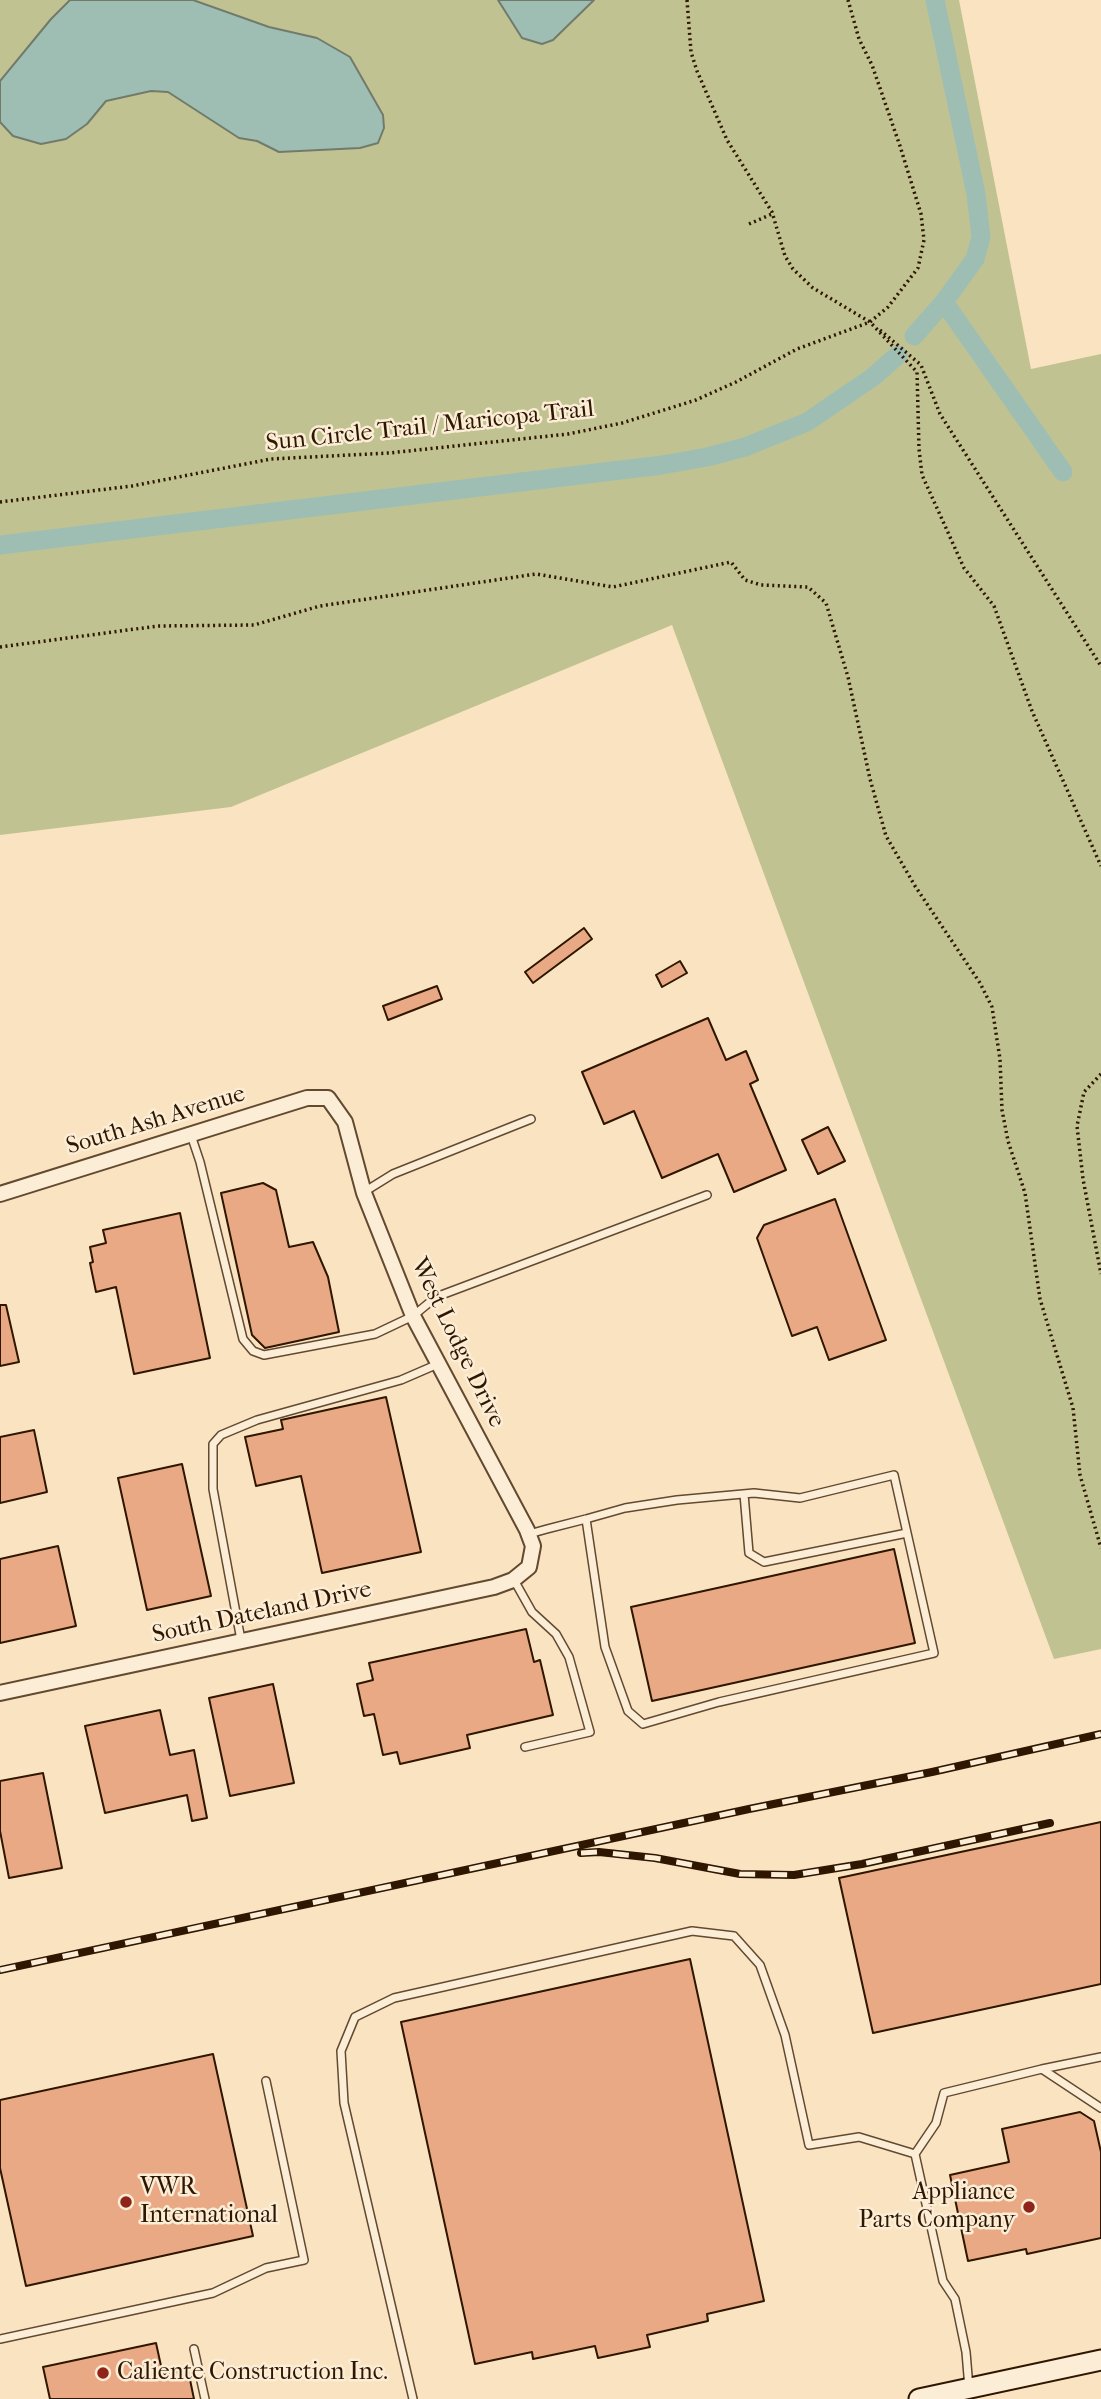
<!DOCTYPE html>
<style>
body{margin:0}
canvas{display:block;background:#fae3c0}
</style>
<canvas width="1101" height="2399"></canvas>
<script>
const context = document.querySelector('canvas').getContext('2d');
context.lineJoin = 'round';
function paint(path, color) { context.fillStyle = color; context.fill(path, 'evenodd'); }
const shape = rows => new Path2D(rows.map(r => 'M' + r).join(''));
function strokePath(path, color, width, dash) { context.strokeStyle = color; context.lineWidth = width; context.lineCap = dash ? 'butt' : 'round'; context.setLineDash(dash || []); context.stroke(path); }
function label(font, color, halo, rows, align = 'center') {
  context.font = font + ' "IM FELL French Canon",serif'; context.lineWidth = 5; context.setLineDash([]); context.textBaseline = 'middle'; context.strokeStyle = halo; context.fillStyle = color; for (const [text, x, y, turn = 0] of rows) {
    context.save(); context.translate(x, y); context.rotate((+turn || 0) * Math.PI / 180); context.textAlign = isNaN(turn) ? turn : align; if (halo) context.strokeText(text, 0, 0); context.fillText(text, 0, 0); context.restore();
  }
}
const green = shape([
 [0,0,959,0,1031,369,1101,354,1101,1649,1054,1659,672,625,231,807,0,835]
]);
const water = shape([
 [70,0,193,0,269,27,317,38,350,57,383,115,384,128,378,143,360,148,279,152,257,141,239,138,168,92,151,91,106,101,87,124,66,139,41,144,13,136,0,122,0,81,51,19,70,0],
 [498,0,594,0,553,40,542,44,522,38,498,0]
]);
const canal = shape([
 [944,302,1063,472],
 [914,336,944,302,975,259,981,237,976,194,935,0],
 [0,545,662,465,707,457,745,447,807,422,873,377,898,355]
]);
const building = shape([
 [584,928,592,939,533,983,525,972,584,928],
 [680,961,687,973,662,987,656,975,680,961],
 [437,986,442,999,388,1020,383,1006,437,986],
 [708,1018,726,1060,746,1051,758,1080,750,1084,786,1170,734,1192,718,1154,662,1178,634,1111,604,1124,582,1072,708,1018],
 [828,1127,845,1161,818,1174,802,1140,828,1127],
 [263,1183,276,1190,289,1247,313,1242,328,1277,339,1332,265,1348,252,1335,221,1193,263,1183],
 [835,1199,886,1340,829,1360,817,1327,792,1336,757,1238,764,1225,835,1199],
 [180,1213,210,1358,134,1374,116,1287,96,1292,90,1263,93,1262,90,1247,106,1243,103,1230,180,1213],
 [0,1305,6,1305,19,1362,0,1366,0,1305],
 [386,1397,421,1552,322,1573,301,1476,256,1486,245,1437,283,1429,281,1420,386,1397],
 [34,1430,47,1492,0,1503,0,1437,34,1430],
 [182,1464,211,1596,147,1610,118,1478,182,1464],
 [58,1546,76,1626,0,1643,0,1559,58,1546],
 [894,1549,915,1643,652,1701,631,1607,894,1549],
 [526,1629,534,1662,540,1660,553,1715,467,1735,470,1748,400,1764,397,1752,383,1755,374,1714,364,1716,357,1684,373,1680,369,1663,526,1629],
 [273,1684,294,1783,230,1796,209,1698,273,1684],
 [160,1710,170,1755,194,1750,207,1818,192,1821,187,1795,105,1813,85,1726,160,1710],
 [43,1773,62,1868,9,1878,0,1831,0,1781,43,1773],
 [1101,1822,1101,1984,873,2033,839,1878,1101,1822],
 [690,1959,764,2301,707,2314,708,2321,647,2335,650,2347,598,2358,595,2346,533,2359,532,2352,475,2364,401,2022,690,1959],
 [213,2054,253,2236,26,2286,0,2168,0,2100,213,2054],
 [1080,2112,1094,2121,1101,2152,1101,2238,1027,2254,1026,2249,968,2261,950,2175,1009,2162,1002,2129,1080,2112],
 [156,2343,163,2375,188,2370,194,2399,50,2399,43,2367,156,2343]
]);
const path = shape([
 [687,0,691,52,697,71,727,140,772,212,785,256,793,269,813,288,870,322,917,372,919,449,922,475,964,568,994,606,1032,711,1101,866],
 [749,224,772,214],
 [880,330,921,365,940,414,1101,666],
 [0,502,132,486,271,459,389,453,568,434,622,423,696,400,736,382,797,349,870,322,888,307,918,268,924,240,921,214,900,146,872,65,859,39,848,0],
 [0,647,158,626,254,625,320,606,536,574,613,587,731,562,745,580,761,585,808,587,826,603,848,677,870,779,886,836,915,886,980,983,992,1007,1000,1059,1002,1110,1008,1141,1025,1193,1040,1299,1073,1408,1080,1475,1101,1548],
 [1101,1074,1084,1092,1077,1126,1083,1179,1101,1274]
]);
const lane = shape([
 [191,1135,200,1162,243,1339,253,1351,264,1355,375,1334,413,1316,436,1297,707,1195],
 [364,1192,393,1174,531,1119],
 [744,1494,749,1553,764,1562,907,1533],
 [529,1534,547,1529,586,1519,625,1508,677,1500,754,1493,800,1498,894,1475,934,1653,719,1702,643,1724,628,1711,605,1647,586,1519],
 [514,1580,532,1612,556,1634,569,1657,590,1732,525,1747],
 [241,1640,213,1489,213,1444,221,1435,257,1420,401,1380,438,1364],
 [1042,2069,1101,2057],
 [915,2154,943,2281,955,2299,966,2352,969,2388],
 [0,2339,213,2293,266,2268,304,2260,266,2081],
 [194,2349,205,2399],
 [413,2399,344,2103,341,2051,355,2017,394,1998,692,1931,734,1936,760,1965,785,2035,809,2145,859,2137,915,2154,936,2123,944,2093,1042,2069,1101,2108]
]);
const street = shape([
 [0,1194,307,1098,328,1098,345,1122,364,1193,413,1316,527,1530,533,1546,529,1567,513,1580,494,1587,0,1693]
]);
const secondary = shape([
 [919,2399,1101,2360]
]);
const rail = shape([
 [581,1853,599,1852,655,1858,740,1874,794,1875,862,1864,1050,1823],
 [0,1970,749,1809,932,1772,1101,1734]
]);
const markers = [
 [126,2202,7,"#8f2418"],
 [1029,2207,7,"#8f2418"],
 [103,2373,7,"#8f2418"]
];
const streetNames = [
 ["Sun Circle Trail / Maricopa Trail",430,427,-6],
 ["South Ash Avenue",156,1121,-17],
 ["West Lodge Drive",457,1343,64],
 ["South Dateland Drive",262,1613,-12]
];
const poiNames = [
 ["VWR",140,2188],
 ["International",140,2216],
 ["Appliance",1015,2193,"right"],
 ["Parts Company",1015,2221,"right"],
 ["Caliente Construction Inc.",117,2373]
];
paint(green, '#c0c391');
paint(water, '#9ebeb3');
strokePath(water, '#727b6b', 2);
strokePath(canal, '#9ebeb3', 19);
paint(building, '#e9a985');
strokePath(building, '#2f1600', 2);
strokePath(lane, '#624930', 10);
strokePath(street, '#624930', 18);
strokePath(secondary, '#2f1600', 23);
strokePath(path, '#2f1600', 3.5, [2, 3.5]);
strokePath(lane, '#fcedd6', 7);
strokePath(street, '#fcedd6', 14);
strokePath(secondary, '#fcedd6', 19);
strokePath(rail, '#2f1600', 8);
strokePath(rail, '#fcedd6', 5, [16]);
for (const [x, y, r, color] of markers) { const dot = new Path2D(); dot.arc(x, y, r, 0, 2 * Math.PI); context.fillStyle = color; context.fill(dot); strokePath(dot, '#fcedd6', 2.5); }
label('24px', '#2f1600', '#fcedd6', streetNames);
label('24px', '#2f1600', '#fcedd6', poiNames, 'left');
</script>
